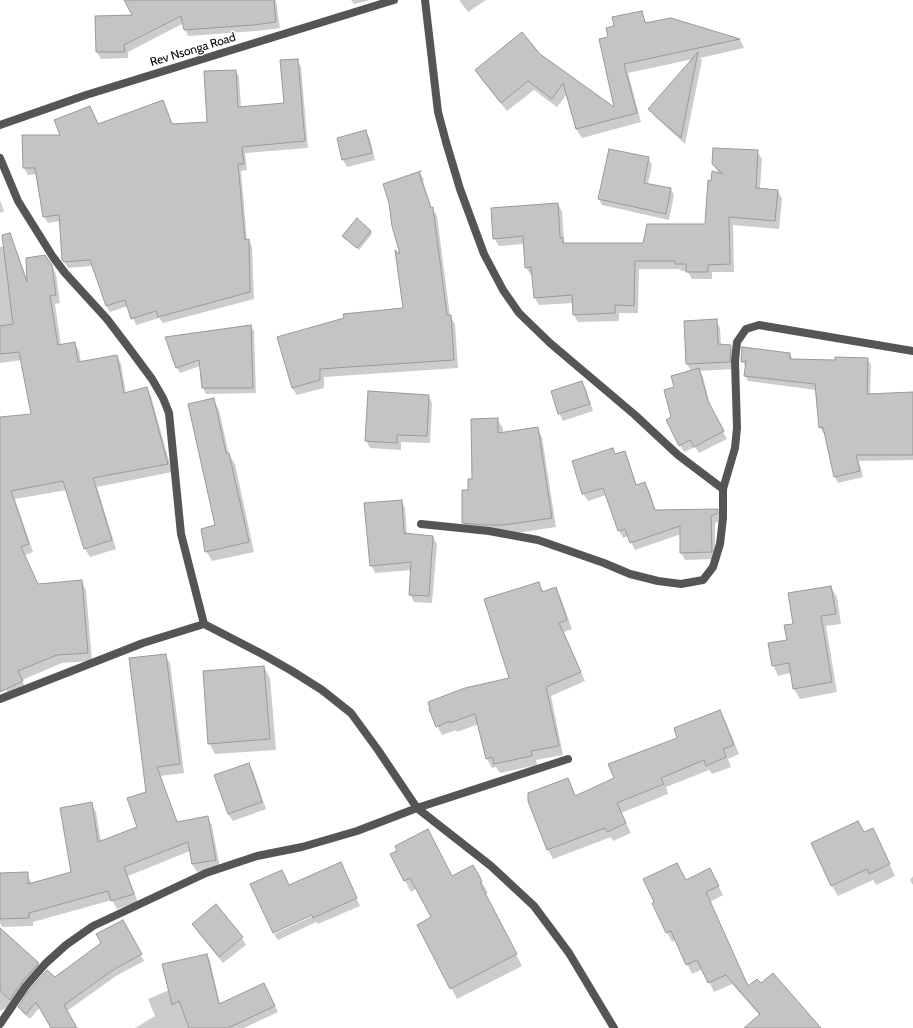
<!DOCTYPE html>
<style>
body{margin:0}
canvas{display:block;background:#fff}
</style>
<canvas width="913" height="1028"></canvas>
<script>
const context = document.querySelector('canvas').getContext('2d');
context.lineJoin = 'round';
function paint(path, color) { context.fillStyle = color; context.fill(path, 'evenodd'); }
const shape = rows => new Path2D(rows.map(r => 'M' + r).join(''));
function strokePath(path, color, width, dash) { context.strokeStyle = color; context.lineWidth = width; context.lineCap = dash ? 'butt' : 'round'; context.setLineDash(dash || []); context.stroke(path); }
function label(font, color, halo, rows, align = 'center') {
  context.font = font + ' Cabin,sans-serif'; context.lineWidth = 3; context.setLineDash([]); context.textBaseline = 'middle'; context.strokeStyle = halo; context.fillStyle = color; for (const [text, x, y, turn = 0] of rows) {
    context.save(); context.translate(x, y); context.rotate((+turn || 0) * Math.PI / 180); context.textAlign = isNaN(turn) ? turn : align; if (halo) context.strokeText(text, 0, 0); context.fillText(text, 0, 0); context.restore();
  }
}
const shadow = shape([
 [132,0,276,0,280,28,257,31,188,36,185,29,184,23,128,52,128,58,101,59,97,52,96,17,133,16],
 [351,0,370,0,354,4],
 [459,0,486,0,468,12],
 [641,12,647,24,671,19,740,40,744,48,700,58,702,60,685,144,654,116,650,109,693,59,628,73,641,122,582,138,576,129,567,94,557,107,534,90,507,111,481,79,476,70,539,54,616,110,610,38,615,27],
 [297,60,301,67,308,148,245,153,247,170,241,171,247,241,249,240,252,247,254,299,163,323,159,318,136,325,128,306,110,312,106,306,93,266,68,268,63,260,60,221,48,223,44,217,37,174,28,175,24,168,61,136,90,107,98,125,163,101,173,125,208,123,236,71,239,77,241,108,285,104],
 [366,132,370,139,375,160,347,167,343,160,338,138],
 [757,151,762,159,760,189,778,191,782,199,779,229,733,225,734,272,712,272,712,279,692,279,687,271,681,271,679,269,639,269,638,313,619,313,619,321,578,322,574,315,573,303,539,305,535,298,533,275,531,275,526,268,524,244,499,246,494,238,558,204,562,212,564,242,565,244,644,244,706,225,712,182,719,174,713,164],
 [648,158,652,165,648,184,671,189,674,195,669,220,602,205,599,199],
 [420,172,424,180,423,181,432,209,437,216,450,316,455,324,458,368,324,377,324,388,297,395,292,388,404,309,402,257,390,203,384,185],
 [0,200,4,211,0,213],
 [371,231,372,234,359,250,345,239,343,236],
 [14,246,18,254,27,280,51,265,56,274,60,303,55,304,61,346,74,343,79,351,81,362,117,356,121,364,126,394,146,388,151,396,172,472,97,487,116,549,90,557,85,549,67,490,15,499,33,552,25,555,38,585,81,581,86,590,92,661,62,663,22,680,26,689,10,697,0,678,0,418,32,415,22,360,0,363,0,247],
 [716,320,720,328,721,345,730,346,735,354,733,369,699,371,703,377,711,409,727,439,699,453,695,447,684,452,680,445,672,417,676,388,691,371,687,364],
 [251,326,254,331,256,393,206,394,203,388,200,366,180,373,177,368],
 [790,354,793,360,836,361,867,359,871,365,870,395,913,393,913,460,859,461,863,477,838,483,835,477,825,433,823,433,820,427,816,390,748,381,745,375,746,367,742,361],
 [582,382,586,389,593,411,563,421,559,413],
 [428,396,432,403,430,443,401,442,401,450,370,448,366,440],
 [213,399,219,410,229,455,235,464,254,552,212,561,206,551,216,526],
 [497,419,503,428,503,434,537,428,542,437,556,527,510,534,468,532,463,522,469,491],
 [613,450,616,455,624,452,628,459,637,486,644,483,649,490,656,511,717,510,721,518,721,521,715,523,715,559,685,560,681,553,681,534,635,550,628,536,623,538,619,531,606,495,588,501,583,494,574,462],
 [401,501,405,508,407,535,433,537,437,544,432,603,414,602,410,594,412,570,375,573,371,565],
 [538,583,544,592,555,589,561,598,572,629,564,632,585,681,551,696,563,755,536,760,537,765,500,773,496,767,492,768,487,759,479,724,457,732,456,730,442,735,437,726,511,678],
 [831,587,837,597,841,624,826,626,837,692,800,699,794,689,791,673,778,676,773,665,788,641,794,625],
 [165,655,170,663,184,773,160,776,178,823,207,817,212,826,220,868,197,872,192,864,190,851,128,876,138,902,117,909,112,900,33,922,33,926,2,927,0,923,0,874,27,873,32,884,72,873,91,804,96,812,101,842,138,827,147,792],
 [264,667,270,678,276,750,215,754,209,743],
 [719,711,725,720,739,754,728,759,731,767,712,774,709,770,666,787,668,794,621,813,631,833,613,841,611,837,553,859,548,850,529,801,568,779,576,796,615,779],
 [248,764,253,771,266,809,233,821,228,814],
 [879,840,895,876,876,885,873,880,838,896,832,886],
 [391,854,452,877,479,877,488,893,485,894,522,966,457,999,451,988,433,918,417,888,411,892],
 [341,863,360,906,318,924,316,922,278,940,274,934,317,914,316,912,273,932,289,886],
 [677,864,686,881,715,879,723,895,710,902,749,987,819,1028,755,1028,760,1016,732,984,714,992,703,969,692,974,676,940,672,942,653,904],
 [913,876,913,885,910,880],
 [216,905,242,938,246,945,223,963,197,931,193,924],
 [126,927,144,961,116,976,67,1011,76,1028,52,1028,40,1007,30,1019,23,1013,19,1007,55,978],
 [0,929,38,963,42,970,12,1005,0,1011],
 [207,955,210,961,220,1004,264,984,278,1012,244,1028,135,1028,155,1016,148,999,169,990]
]);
const building = shape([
 [124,0,274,0,276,22,253,25,184,30,181,16,124,45,125,52,96,52,95,16,132,15,124,0],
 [642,11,645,23,671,18,740,39,624,64,637,113,576,129,563,83,552,99,528,81,501,103,475,70,522,32,540,54,614,107,599,39,608,37,606,28,614,26,612,17,642,11],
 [698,52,681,138,648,109,698,52],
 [298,59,305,141,242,147,244,164,238,164,245,240,249,239,250,292,158,317,156,311,131,319,125,300,106,306,90,260,64,262,62,260,59,215,43,217,35,168,23,168,22,135,60,135,54,120,90,106,98,124,163,100,172,124,207,122,204,71,236,70,238,107,284,103,280,60,298,59],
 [366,130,372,153,342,160,337,138,366,130],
 [713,148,758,150,756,188,778,190,775,221,729,217,730,264,708,265,708,272,686,272,686,264,675,264,675,261,635,261,634,306,615,305,615,313,573,315,572,295,534,298,531,267,525,268,523,236,493,239,491,208,558,203,560,238,563,237,563,243,643,243,647,224,705,224,708,180,711,181,712,171,723,174,712,164,713,148],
 [609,149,649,157,644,183,671,188,666,214,598,199,609,149],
 [421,171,419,173,431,208,433,207,447,315,451,315,454,360,320,369,320,380,292,388,277,337,344,318,343,314,403,308,395,250,400,254,392,226,389,203,383,184,421,171],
 [357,218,371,231,357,248,342,236,357,218],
 [10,233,27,282,26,258,45,255,52,265,56,295,50,296,58,345,75,342,78,362,117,355,124,393,147,387,168,464,93,478,112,540,84,549,63,481,11,491,29,544,21,547,38,584,82,580,88,653,57,655,18,671,23,681,0,692,0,417,31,414,19,352,0,354,0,326,13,324,2,235,10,233],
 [717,319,718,344,731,345,730,362,686,364,684,321,717,319],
 [251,325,253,388,202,388,199,360,176,368,165,337,251,325],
 [742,347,790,353,790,359,835,360,835,357,868,358,867,394,913,392,913,455,856,455,860,471,834,477,823,427,819,428,815,384,744,376,746,361,741,362,742,347],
 [699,368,708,401,724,431,694,447,690,440,679,446,666,420,671,417,664,390,674,387,671,376,699,368],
 [582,381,590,404,558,414,551,391,582,381],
 [368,391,429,395,427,436,397,435,397,443,365,441,368,391],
 [214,398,226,453,229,453,249,542,205,552,201,529,215,525,188,404,214,398],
 [498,418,498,433,538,427,552,518,504,525,484,525,462,523,462,490,468,490,468,479,472,479,471,419,498,418],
 [613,448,615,454,625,451,636,485,645,482,655,510,718,509,718,513,711,516,712,552,680,553,680,526,630,543,625,529,618,531,603,488,582,494,572,461,613,448],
 [402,500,404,533,433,536,429,596,409,595,411,562,370,566,364,503,402,500],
 [539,582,542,592,556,587,567,620,559,623,581,672,546,687,559,746,531,751,532,756,494,764,492,757,486,759,475,714,450,723,450,721,436,727,429,709,430,709,428,702,465,688,509,678,484,599,539,582],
 [831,586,836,614,821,616,832,682,793,689,789,663,772,666,768,643,787,640,784,625,793,624,788,593,831,586],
 [166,654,180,764,157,767,177,822,208,816,216,860,192,864,188,842,124,867,134,894,111,901,108,891,29,913,29,918,0,919,0,873,28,872,28,884,71,872,60,808,92,802,98,842,137,827,127,798,146,792,129,658,166,654],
 [264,666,270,739,208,744,203,671,264,666],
 [720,710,734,745,723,749,726,757,706,766,704,760,661,778,664,784,617,803,626,823,607,832,605,828,547,850,528,801,528,793,568,778,575,796,614,778,608,764,677,738,674,728,720,710],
 [249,763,262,802,228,814,214,775,249,763],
 [858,821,864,832,873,828,890,864,869,874,867,869,831,886,811,843,858,821],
 [428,829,452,876,473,865,482,881,480,883,517,954,450,989,417,925,431,917,410,878,404,881,390,854,397,851,395,846,428,829],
 [341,862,357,898,313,918,312,915,273,933,250,884,282,870,289,885,341,862],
 [677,863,686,880,710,868,719,886,706,892,748,986,757,979,761,983,773,973,821,1028,744,1028,760,1014,726,975,708,983,697,960,686,965,671,931,666,933,652,903,654,902,643,879,677,863],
 [216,904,243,937,219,957,192,924,216,904],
 [123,920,142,954,113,970,64,1005,77,1028,51,1028,36,1002,26,1014,18,1007,30,989,47,970,55,977,101,943,96,934,123,920],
 [0,928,39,963,22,982,10,1000,0,991,0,928],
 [207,954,219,1004,264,983,275,1006,228,1028,189,1028,179,1001,172,1005,162,964,207,954]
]);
const minor = shape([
 [425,0,438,112,446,142,460,189,484,254,503,290,519,313,550,343,635,415,678,455,723,489],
 [0,125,86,95,394,0],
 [0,158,18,201,53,257,65,273,107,319,126,344,152,379,163,398,169,413,181,534,204,624],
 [421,524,489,531,538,540,604,563,630,574,658,581,681,584,703,580,713,567,720,544,723,518,723,489,735,448,737,428,735,361,737,342,746,329,759,325,913,351],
 [0,699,143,643,204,624,264,655,292,671,322,690,351,713,378,750,417,808,491,866,534,906,569,953,614,1028],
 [0,1024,26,986,46,963,66,945,93,926,206,873,257,856,302,847,357,831,417,808,568,759]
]);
const streetNames = [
 ["Rev Nsonga Road",193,50,-17]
];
paint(shadow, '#0003');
paint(building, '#c4c4c4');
strokePath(building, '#999', 1);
strokePath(minor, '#555', 8);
label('12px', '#000', '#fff', streetNames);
</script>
